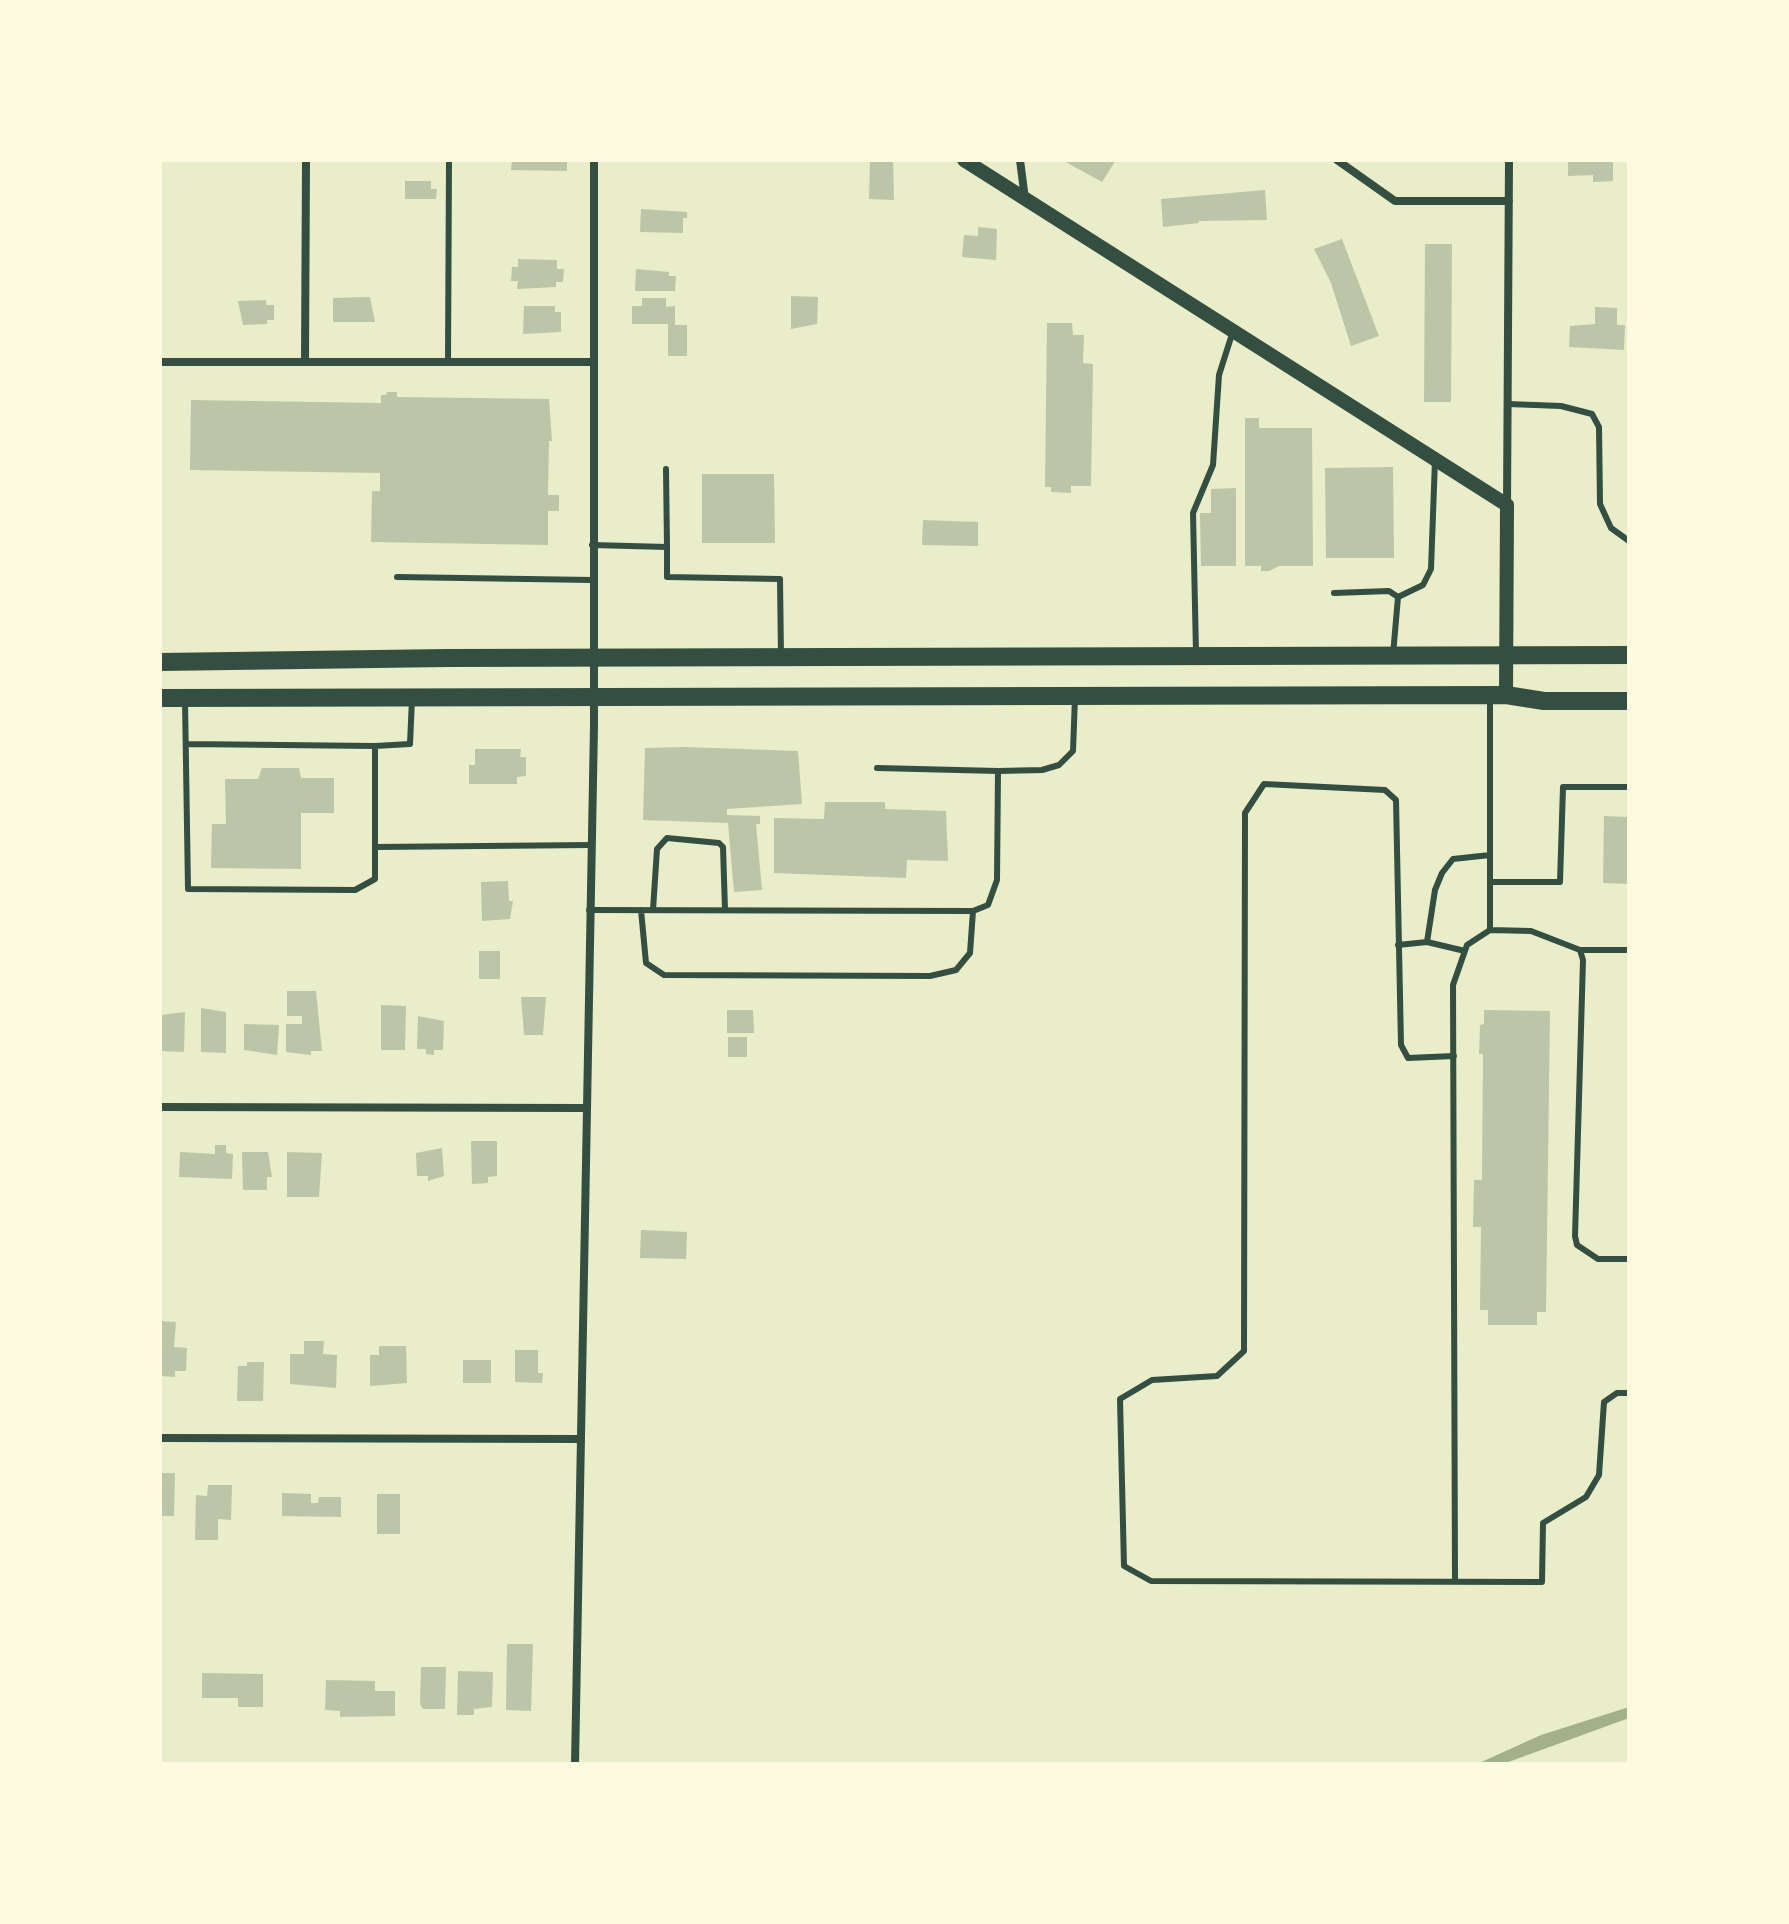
<!DOCTYPE html>
<style>
body{margin:0}
#map{position:relative;width:1789px;height:1924px;overflow:hidden;background:#e9edc9;font-family:"DejaVu Sans",sans-serif}
canvas{display:block}
.frame{position:absolute;inset:0;border:162px solid #fefae0;pointer-events:none}
</style>
<div id="map">
<canvas width="1789" height="1924"></canvas>
<div class="frame"></div>
</div>
<script>
const context = document.querySelector('canvas').getContext('2d');
context.lineJoin = 'round';
function paint(path, color) { context.fillStyle = color; context.fill(path, 'evenodd'); }
const shape = rows => new Path2D(rows.map(r => 'M' + r).join(''));
function strokePath(path, color, width, dash) { context.strokeStyle = color; context.lineWidth = width; context.lineCap = dash ? 'butt' : 'round'; context.setLineDash(dash || []); context.stroke(path); }
const water = shape([
 [1629,1707,1629,1718,1503,1764,1477,1764,1541,1735]
]);
const building = shape([
 [512,160,567,160,567,171,511,170],
 [870,160,893,160,894,200,869,199],
 [1062,160,1116,160,1102,182],
 [1568,160,1613,160,1613,181,1593,182,1593,175,1568,176],
 [405,181,431,181,431,189,437,189,436,199,405,199],
 [1265,190,1267,220,1199,221,1199,223,1163,227,1161,199],
 [641,209,687,212,687,218,683,218,683,233,640,232],
 [978,227,997,229,996,260,962,257,964,235,978,236],
 [1342,239,1379,336,1351,346,1331,283,1314,249],
 [1425,244,1452,244,1451,402,1424,402],
 [518,259,557,260,557,269,564,269,563,282,556,282,556,287,517,289,518,281,511,281,512,267,518,267],
 [636,269,669,272,669,276,676,276,675,291,635,291],
 [791,296,818,297,817,324,791,329],
 [370,297,375,322,333,322,333,298],
 [642,298,666,298,666,307,675,306,675,325,687,325,687,356,668,356,668,324,632,324,632,306,642,306],
 [266,300,266,305,274,305,274,320,267,320,267,324,243,325,238,301],
 [524,306,555,306,555,312,561,312,561,332,523,334],
 [1595,307,1617,308,1617,325,1625,325,1624,350,1569,347,1570,326,1595,324],
 [1047,323,1072,323,1073,335,1084,335,1083,363,1093,364,1091,486,1071,486,1071,493,1051,492,1051,487,1045,487],
 [387,392,397,392,397,397,549,399,552,441,549,441,548,495,559,495,559,511,548,511,548,545,371,542,372,491,380,491,380,473,190,470,191,400,381,403,381,395,386,395],
 [1245,418,1259,418,1259,428,1312,428,1313,566,1279,566,1269,571,1261,571,1261,566,1245,566],
 [1393,467,1394,558,1326,558,1325,468],
 [702,474,774,474,775,543,702,543],
 [1236,488,1236,566,1201,566,1200,513,1211,513,1211,489],
 [923,520,978,522,978,546,922,545],
 [686,747,798,751,802,804,727,809,727,815,760,816,760,824,756,824,762,890,734,892,728,823,643,820,645,748],
 [475,749,521,749,520,757,526,757,526,776,517,777,517,784,469,784,469,765,475,765],
 [262,768,299,768,301,778,334,778,334,813,301,813,301,869,211,868,212,824,226,824,225,779,258,779],
 [825,802,885,802,885,809,946,811,948,861,907,860,906,878,774,873,774,818,824,819],
 [1604,816,1629,817,1629,884,1603,883],
 [508,881,509,901,513,901,510,919,482,921,481,882],
 [479,951,500,951,500,979,479,979],
 [287,991,316,991,322,1051,311,1051,311,1055,286,1052,286,1024,302,1024,302,1016,287,1016],
 [521,997,546,997,543,1035,524,1035],
 [381,1005,406,1006,405,1050,381,1050],
 [201,1008,226,1012,226,1053,201,1052],
 [727,1010,753,1010,754,1033,727,1033],
 [1484,1010,1550,1011,1546,1312,1537,1312,1537,1325,1488,1325,1488,1310,1480,1310,1481,1227,1473,1227,1474,1180,1482,1180,1483,1054,1479,1054,1480,1025,1484,1024],
 [185,1012,184,1052,160,1051,161,1015],
 [418,1016,444,1021,443,1050,434,1050,434,1055,426,1054,426,1049,417,1049],
 [244,1024,279,1025,277,1055,244,1050],
 [728,1037,747,1037,747,1057,728,1057],
 [471,1141,497,1141,497,1176,488,1177,488,1183,472,1184],
 [215,1145,226,1145,226,1153,233,1154,232,1179,179,1177,180,1152,215,1154],
 [442,1148,444,1176,428,1181,428,1176,417,1176,416,1153],
 [242,1152,268,1152,272,1177,267,1177,267,1190,243,1190],
 [287,1152,322,1153,319,1197,287,1197],
 [641,1230,687,1232,686,1259,640,1258],
 [160,1321,176,1322,174,1347,187,1348,186,1371,175,1371,175,1377,160,1376],
 [304,1341,324,1341,323,1354,337,1355,336,1388,290,1384,290,1354,304,1354],
 [379,1346,406,1346,407,1383,370,1386,370,1355,379,1355],
 [515,1350,538,1350,538,1373,543,1373,542,1383,515,1382],
 [463,1360,491,1360,491,1383,463,1383],
 [247,1362,264,1362,263,1401,237,1401,238,1366,247,1366],
 [160,1473,175,1473,174,1516,160,1516],
 [208,1485,232,1485,231,1520,218,1519,218,1540,195,1540,196,1495,207,1496],
 [282,1493,311,1494,311,1503,318,1503,319,1497,341,1497,341,1517,282,1516],
 [377,1494,400,1494,400,1534,377,1534],
 [507,1644,533,1644,531,1711,506,1710],
 [421,1667,446,1667,445,1709,423,1709,420,1704],
 [458,1671,493,1672,492,1707,474,1709,474,1715,457,1715],
 [202,1673,263,1674,263,1707,238,1707,238,1698,202,1698],
 [326,1680,375,1681,375,1691,395,1691,395,1716,340,1717,340,1711,325,1710]
]);
const service = shape([
 [448,362,449,160],
 [1508,404,1561,406,1592,414,1599,427,1600,504,1611,528,1629,541],
 [666,469,667,547],
 [592,545,667,547,667,577,780,579,781,656],
 [397,577,592,580],
 [1334,593,1389,591,1398,597],
 [1196,653,1193,513,1213,465,1219,375,1233,331],
 [1393,655,1398,597,1423,585,1431,569,1435,460],
 [1490,699,1490,930],
 [185,701,188,889,355,890,375,879,375,746,186,744],
 [375,746,410,744,412,699],
 [877,768,998,771],
 [375,847,591,845],
 [1490,882,1560,882,1563,787,1629,787],
 [589,910,973,911,988,905,997,880,998,771,1042,770,1059,765,1073,751,1075,697],
 [641,910,646,963,664,975,930,976,956,970,970,953,973,911],
 [653,910,657,849,667,838,719,843,723,847,725,910],
 [1427,942,1435,890,1442,873,1453,859,1490,855],
 [1398,945,1427,942,1465,951],
 [1580,950,1629,950],
 [1454,1056,1408,1058,1401,1045,1396,800,1385,790,1264,784,1245,813,1244,1351,1217,1376,1152,1380,1120,1399,1124,1566,1151,1581,1542,1582,1543,1523,1586,1497,1599,1475,1604,1402,1617,1393,1629,1393],
 [1455,1581,1453,985,1467,945,1490,930,1531,931,1580,950,1583,960,1575,1236,1577,1245,1598,1259,1629,1259]
]);
const minor = shape([
 [1020,160,1025,199],
 [1337,160,1395,201,1509,201],
 [305,361,306,160],
 [160,362,592,362],
 [1507,505,1509,160],
 [160,1107,584,1108],
 [160,1438,580,1439],
 [575,1764,594,726,594,160]
]);
const tertiary = shape([
 [964,160,1507,505,1506,695]
]);
const primary = shape([
 [160,662,447,658,1629,655],
 [160,698,1506,695,1544,701,1629,701]
]);
paint(water, '#a3b18a');
paint(building, '#bcc5a7');
strokePath(service, '#344e41', 6);
strokePath(minor, '#344e41', 8);
strokePath(tertiary, '#344e41', 14);
strokePath(primary, '#344e41', 18);
</script>
